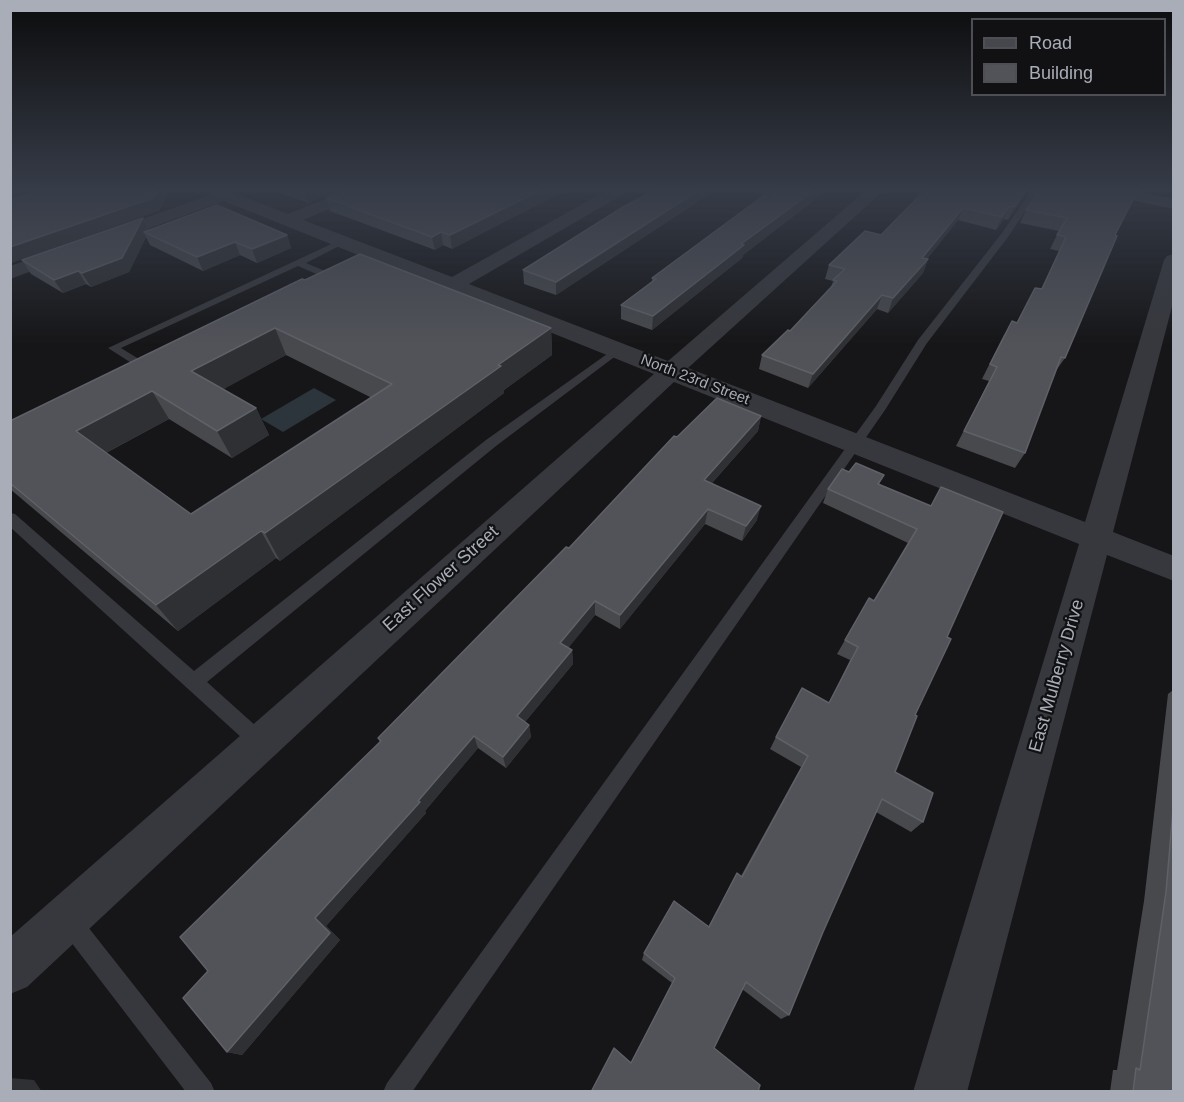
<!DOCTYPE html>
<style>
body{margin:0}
#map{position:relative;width:1184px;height:1102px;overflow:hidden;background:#161618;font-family:Helvetica,sans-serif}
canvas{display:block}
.frame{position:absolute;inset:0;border:12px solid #a8adb8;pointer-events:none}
.legend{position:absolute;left:971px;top:18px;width:195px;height:78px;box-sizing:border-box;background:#111113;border:2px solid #4d4f55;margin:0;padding:8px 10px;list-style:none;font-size:18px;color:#a8adb8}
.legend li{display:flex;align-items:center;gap:12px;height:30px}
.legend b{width:30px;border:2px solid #4d4f55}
</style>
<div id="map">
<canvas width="1184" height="1102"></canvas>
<div class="frame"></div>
<ul class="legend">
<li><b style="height:8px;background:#45474d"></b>Road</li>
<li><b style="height:16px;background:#525359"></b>Building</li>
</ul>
</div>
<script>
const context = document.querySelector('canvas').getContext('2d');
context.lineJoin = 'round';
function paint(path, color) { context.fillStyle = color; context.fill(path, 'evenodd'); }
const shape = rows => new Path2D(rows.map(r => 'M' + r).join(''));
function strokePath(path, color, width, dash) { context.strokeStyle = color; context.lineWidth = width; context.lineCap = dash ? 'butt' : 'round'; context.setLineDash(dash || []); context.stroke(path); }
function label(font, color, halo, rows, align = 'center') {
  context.font = font + ' Helvetica,sans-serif'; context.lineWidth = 4.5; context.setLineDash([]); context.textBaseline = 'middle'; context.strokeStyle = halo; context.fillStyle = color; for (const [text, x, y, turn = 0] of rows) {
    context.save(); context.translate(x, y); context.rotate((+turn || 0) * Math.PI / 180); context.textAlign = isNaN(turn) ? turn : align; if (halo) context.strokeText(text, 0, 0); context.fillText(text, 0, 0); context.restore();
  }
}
const water = shape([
 [314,388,336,400,283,432,261,419]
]);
const lane = shape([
 [1030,192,1038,192,1008,237,927,343,885,410,412,1092,383,1092,387,1083,876,406,918,340,1002,233,1030,192],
 [340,240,347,242,306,263,339,277,341,279,335,283,329,283,328,279,298,266,121,348,155,369,155,373,147,373,108,348,340,240],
 [617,347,622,350,621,352,496,446,207,682,267,736,269,742,267,748,260,751,253,748,10,527,10,513,15,514,194,671,486,440,617,347],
 [69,910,77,913,211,1083,215,1092,186,1092,61,929,58,921,61,913,69,910]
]);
const street = shape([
 [208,192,231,192,288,214,342,192,364,192,362,195,303,220,452,277,604,192,624,192,622,195,469,284,668,361,864,192,882,192,688,368,1085,522,1164,260,1167,256,1174,254,1174,299,1113,532,1174,556,1174,581,1107,555,967,1092,913,1092,1079,544,674,382,27,987,10,994,10,937,654,374,224,201,10,279,10,266,210,195,208,192]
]);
const secondary = shape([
 [1109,192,1141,192,1174,199,1174,209,1112,196,1109,192]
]);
const wall = shape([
 [277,192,337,192,308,203],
 [562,192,452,249,443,245,435,250,330,211,326,198],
 [760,192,825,192,743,255,742,258,652,330,621,319,621,305,652,281,652,278,763,197],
 [923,192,1027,192,1008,220,1004,219,996,230,958,220,927,259,928,259,923,273,888,313,877,309,808,388,759,369,762,355,790,331,831,287,833,281,825,279,829,265,881,235],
 [1039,192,1115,235,1065,358,1055,372,1025,453,1015,468,956,446,989,381,982,379,1004,335,1017,322,1041,289,1059,251,1050,249,1059,231,1020,223,1026,210],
 [711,193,556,295,524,284,523,270],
 [143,218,149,230,287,235,291,248,257,263,240,255,203,271,150,245,146,237,129,272,91,287,86,284,63,293,31,274,22,260],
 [305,280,551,328,552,355,504,390,504,393,280,561,276,558,178,631,10,489,10,421],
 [286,355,372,398,191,514,106,453,169,419,232,458,269,435,256,408,223,389],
 [761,416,758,431,712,483,757,520,742,541,705,524,620,629,595,615,568,648,572,650,573,664,525,722,529,725,531,737,506,768,478,748,425,811,426,813,326,926,340,940,242,1055,227,1052,208,971,380,742,378,738,569,548,677,437],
 [849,472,884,475,879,484,931,506,941,487,947,637,915,715,895,772,923,822,911,832,876,812,823,932,789,1015,781,1019,742,989,714,1048,631,1062,672,983,642,960,644,953,708,927,737,873,741,876,801,767,770,749,776,737,829,703,850,660,837,654,845,640,874,601,908,543,823,503,828,489],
 [1173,690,1173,1092,1110,1092,1113,1070,1117,1070,1144,901,1168,694]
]);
const shadedWall = shape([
 [10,192,38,192,10,200],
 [157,192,167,192,168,194,159,211,12,263,10,260,10,247],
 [305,192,337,192,308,203],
 [537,192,562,192,452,249,450,235],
 [696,192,712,192,711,193,556,295,556,282],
 [812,192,825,192,743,255,742,258,652,330,653,316,741,244],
 [1025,192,1027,192,1008,220,1014,207],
 [1010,206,1004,219,996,230,1002,217],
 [963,208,958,220,917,271,922,258],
 [143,218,149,231,144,232,146,237,129,272,91,287,82,273],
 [441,232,443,245,435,250,432,237],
 [287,235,291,248,257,263,252,249],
 [235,242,240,255,203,271,197,257],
 [928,259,923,273,888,313,893,298],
 [78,271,86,284,63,293,54,280],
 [882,295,877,309,808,388,813,374],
 [275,328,286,355,206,399,191,371],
 [551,328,552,355,504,390,504,393,280,561,265,533,498,365],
 [152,391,169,419,96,458,76,431],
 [256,408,269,435,232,458,217,431],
 [761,416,758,431,701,495,704,480],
 [761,506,757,520,742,541,746,526],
 [708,509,705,524,620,629,620,615],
 [261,531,276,558,178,631,156,605],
 [595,601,595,615,561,657,560,643],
 [572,650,573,664,519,729,517,716],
 [529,725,531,737,506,768,503,757],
 [474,736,478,748,425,811,426,813,326,926,340,940,242,1055,227,1052,315,918],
 [10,1078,34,1080,42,1092,10,1092]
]);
const building = shape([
 [38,192,157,192,153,198,10,247,10,200,38,192],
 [342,192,537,192,450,235,441,232,432,237,326,198,342,192],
 [651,192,696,192,556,282,523,270,623,207,651,192],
 [771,192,812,192,741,244,744,245,653,316,621,305,656,279,652,278,763,196,778,201,771,192],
 [923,192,1025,192,1014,207,1010,206,1002,217,963,208,922,258,928,259,893,298,882,295,813,374,762,355,788,330,790,331,837,281,833,280,845,269,829,265,865,231,881,235,923,192],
 [1039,192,1137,192,1115,235,1117,236,1065,358,1061,357,1025,453,964,431,997,367,990,364,1012,321,1017,323,1035,288,1042,289,1066,237,1057,235,1067,218,1026,210,1039,192],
 [217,205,287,235,252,249,235,242,197,257,144,232,217,205],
 [143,218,122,258,82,273,78,271,54,280,22,260,143,218],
 [360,254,551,328,498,365,501,366,265,533,261,531,156,605,10,483,10,421,302,279,305,280,360,254],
 [275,328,392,384,191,514,76,431,152,391,217,431,256,408,191,371,275,328],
 [717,398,761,416,704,480,761,506,746,526,708,509,620,615,595,601,560,643,572,650,517,716,529,725,503,757,474,736,418,801,420,802,315,918,330,933,227,1052,183,998,208,971,180,937,381,741,378,738,566,547,569,548,674,436,677,437,717,398],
 [856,463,884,475,878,484,931,506,941,487,1003,512,947,637,951,639,915,715,917,716,895,772,933,793,923,822,882,799,823,932,789,1015,746,982,714,1048,760,1085,758,1092,591,1092,614,1048,631,1063,675,978,644,953,674,901,709,927,737,873,742,877,808,756,776,737,802,688,829,703,858,647,845,640,869,598,874,601,917,529,828,489,842,469,849,472,856,463],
 [1173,810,1173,1092,1133,1092,1136,1068,1140,1070,1166,892,1173,810]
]);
const farStreetnames = [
 ["North 23rd Street",695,380,21]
];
const streetNames = [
 ["East Flower Street",441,579,-42],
 ["East Mulberry Drive",1057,676,-74]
];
paint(water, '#2c353c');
paint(lane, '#37383d');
paint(street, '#37383d');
paint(secondary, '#45474d');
paint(wall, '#47494d');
paint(shadedWall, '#2f3033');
paint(building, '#525359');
strokePath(building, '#5f6168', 1.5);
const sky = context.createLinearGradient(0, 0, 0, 346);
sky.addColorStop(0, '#0c0c0d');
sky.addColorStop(0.55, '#363c48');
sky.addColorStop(1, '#363c4800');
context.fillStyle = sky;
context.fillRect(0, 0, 1184, 346);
label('15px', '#a8adb8', '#111113', farStreetnames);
label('18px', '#a8adb8', '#111113', streetNames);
</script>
